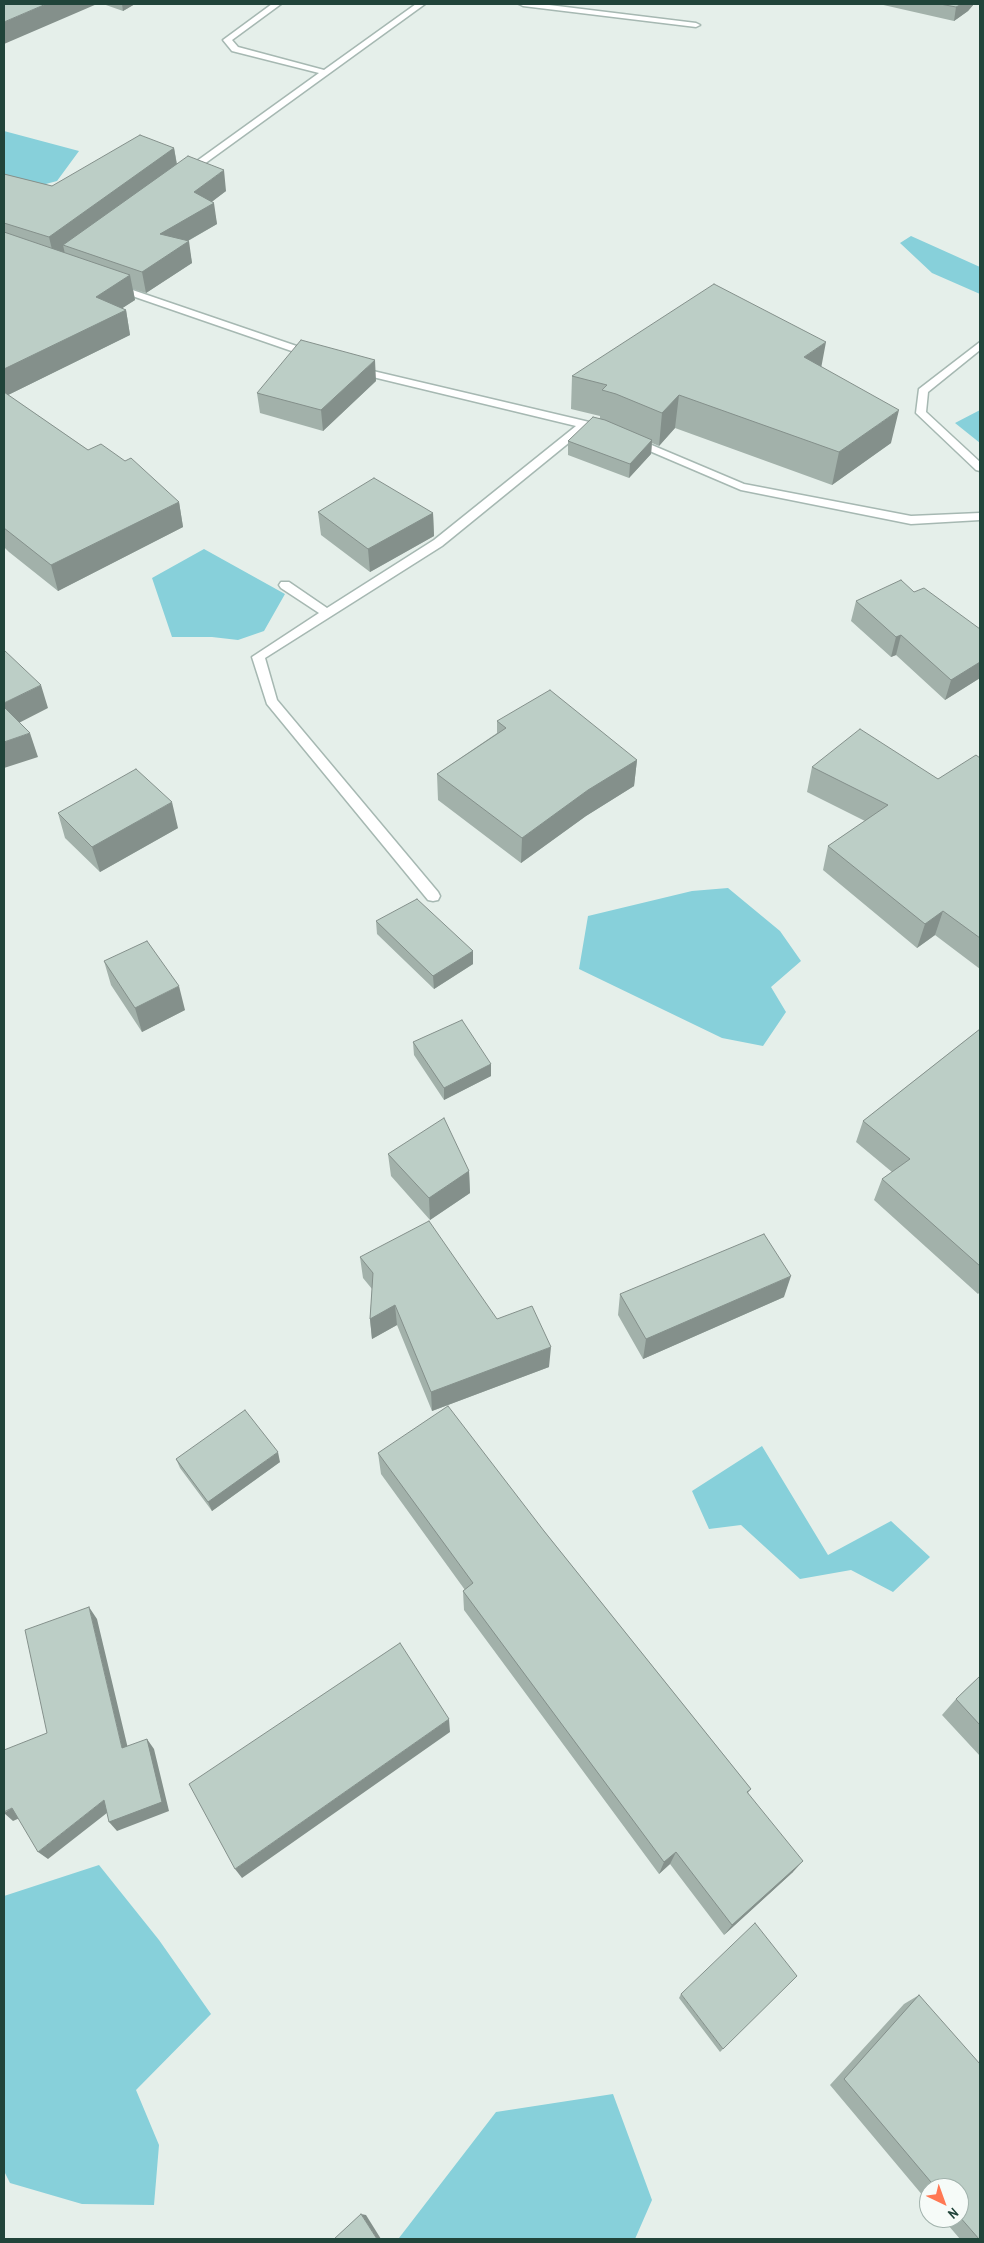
<!DOCTYPE html>
<style>
body{margin:0}
#map{position:relative;width:984px;height:2243px;overflow:hidden;background:#e5efea;font-family:"Archivo Narrow",sans-serif}
canvas{display:block}
.frame{position:absolute;inset:0;border:5px solid #21443a;pointer-events:none}
.north{position:absolute;left:919px;top:2178px;width:50px;height:50px;box-sizing:border-box;background:#f6fbf8;border:1px solid #a1b2ac;border-radius:50%;rotate:138deg;font-size:14px;font-weight:700;line-height:20px;text-align:center;color:#21443a}
.north::after{content:'';display:block;margin:auto;width:18px;height:22px;background:#ff7853;clip-path:polygon(50% 0,100% 100%,50% 72%,0 100%)}
</style>
<div id="map">
<canvas width="984" height="2243"></canvas>
<div class="frame"></div>
<div class="north">N</div>
</div>
<script>
const context = document.querySelector('canvas').getContext('2d');
context.lineJoin = 'round';
function paint(path, color) { context.fillStyle = color; context.fill(path, 'evenodd'); }
const shape = rows => new Path2D(rows.map(r => 'M' + r).join(''));
function strokePath(path, color, width, dash) { context.strokeStyle = color; context.lineWidth = width; context.lineCap = dash ? 'butt' : 'round'; context.setLineDash(dash || []); context.stroke(path); }
const water = shape([
 [4,131,79,151,57,181,27,189,4,180],
 [911,236,980,267,980,294,932,273,900,243],
 [980,410,980,443,955,423],
 [204,549,285,594,264,631,238,640,212,637,172,637,152,578],
 [728,888,780,931,801,961,771,987,786,1012,763,1046,722,1038,579,969,588,916,692,891],
 [762,1446,828,1555,891,1521,930,1557,893,1592,851,1570,800,1579,741,1525,709,1529,692,1491],
 [99,1865,159,1940,211,2014,136,2090,159,2145,154,2205,82,2204,10,2183,4,2171,4,1896],
 [613,2094,652,2200,635,2239,399,2238,496,2112]
]);
const street = shape([
 [272,4,281,4,232,40,238,47,324,70,416,4,425,4,189,175,183,175,183,171,319,73,232,51,223,40,272,4],
 [519,4,541,4,696,23,700,25,696,27,523,6,519,4],
 [115,284,317,353,318,355,317,357,309,357,112,289,112,285,115,284],
 [980,342,980,350,928,392,926,412,980,462,980,471,976,470,916,413,919,389,980,342],
 [356,367,585,421,608,427,609,429,604,432,587,428,442,546,265,658,277,700,438,892,440,896,438,900,433,901,428,900,267,704,252,657,319,613,281,588,279,585,281,582,289,582,327,608,434,540,576,426,352,372,351,370,356,367],
 [635,438,744,484,911,516,980,513,980,520,911,524,741,490,631,443,630,441,631,439,635,438]
]);
const wall = shape([
 [103,4,135,4,123,11],
 [879,4,974,4,968,11,954,21],
 [174,148,177,164,226,191,212,201,217,224,188,241,192,263,146,293,133,289,135,300,122,308,126,310,130,335,8,395,88,450,179,502,183,527,58,591,9,552,4,547,4,174,52,186],
 [822,367,891,443,832,485,675,428,659,446,652,443,651,454,629,478,568,455,568,441,600,418,600,416,571,409,572,376],
 [376,381,323,431,260,413,257,393],
 [318,512,433,513,434,536,370,572,321,535],
 [914,592,980,629,980,678,945,700,896,655,891,657,851,621,856,601],
 [497,721,637,760,634,786,586,816,521,863,438,800,437,774,497,733],
 [980,758,980,969,935,935,917,948,823,870,828,846,865,821,807,792,812,767,938,779],
 [58,813,178,828,100,872,65,838],
 [376,921,473,951,473,964,434,989,377,934],
 [104,961,185,1010,142,1032,111,985],
 [980,1029,980,1292,978,1294,874,1200,882,1179,892,1172,856,1142,863,1121],
 [413,1042,491,1064,491,1076,444,1100,414,1055],
 [388,1154,469,1171,470,1193,430,1220,391,1176],
 [360,1257,497,1319,549,1367,432,1411,397,1325,372,1339,370,1319,372,1289,363,1278],
 [620,1294,784,1297,643,1359,618,1315],
 [378,1453,544,1531,751,1789,748,1793,793,1872,724,1935,670,1864,659,1874,464,1610,463,1591,465,1590,381,1474],
 [176,1459,280,1462,212,1511,180,1468],
 [980,1676,980,1756,942,1715,956,1699],
 [681,1994,723,2049,720,2052,679,1998],
 [919,1995,980,2239,960,2239,942,2218,959,2218,959,2188,929,2188,929,2203,830,2085,904,2004]
]);
const shadedWall = shape([
 [46,4,97,4,4,44,4,22],
 [122,4,135,4,123,11],
 [962,4,974,4,968,11,954,21,956,7],
 [174,148,178,172,63,245,65,254,55,262,49,237],
 [224,170,226,191,200,211,214,203,217,224,163,255,160,234,194,192],
 [189,241,192,263,146,293,142,272],
 [130,275,135,300,101,322,96,297],
 [126,310,130,335,4,397,4,369],
 [826,342,820,374,804,357],
 [375,360,376,381,323,431,321,410],
 [679,395,675,428,659,446,662,413],
 [899,410,891,443,832,485,839,452],
 [652,440,651,454,629,478,630,464],
 [179,502,183,527,58,591,51,565],
 [433,513,434,536,370,572,368,549],
 [901,635,896,655,891,657,896,637],
 [980,662,980,678,945,700,951,680],
 [41,685,48,708,9,728,4,713,4,703],
 [30,733,38,757,4,768,4,742],
 [637,760,634,786,586,816,521,863,522,838,588,790],
 [172,802,178,828,100,872,92,847],
 [943,911,935,935,917,948,925,924],
 [473,951,473,964,434,989,433,976],
 [179,986,185,1010,142,1032,135,1008],
 [491,1064,491,1076,444,1100,444,1088],
 [469,1171,470,1193,430,1220,429,1198],
 [791,1276,784,1297,643,1359,646,1339],
 [395,1305,397,1325,372,1339,370,1319],
 [551,1347,549,1367,432,1411,431,1392],
 [278,1452,280,1462,212,1511,208,1502],
 [89,1607,97,1619,130,1757,122,1748],
 [449,1719,450,1732,242,1878,235,1869],
 [147,1739,154,1749,169,1811,117,1831,109,1822],
 [104,1800,112,1809,48,1859,38,1852],
 [12,1808,22,1817,13,1821,4,1813],
 [676,1852,670,1864,659,1874,664,1862],
 [803,1861,793,1872,724,1935,732,1925],
 [361,2214,366,2215,381,2239,377,2239]
]);
const building = shape([
 [4,4,46,4,4,22,4,4],
 [940,4,962,4,956,7,940,4],
 [140,135,174,148,49,237,4,223,4,174,52,186,140,135],
 [188,156,224,170,194,192,214,203,160,234,189,241,142,272,63,245,188,156],
 [4,232,130,275,96,297,126,310,4,369,4,232],
 [714,284,826,342,804,357,899,410,839,452,679,395,662,413,616,394,602,390,607,385,572,376,714,284],
 [301,340,375,360,321,410,257,393,301,340],
 [4,392,88,450,101,444,125,461,131,458,179,502,51,565,4,528,4,392],
 [593,417,605,420,652,440,630,464,568,441,593,417],
 [374,478,433,513,368,549,318,512,374,478],
 [901,580,914,592,924,588,980,629,980,662,951,680,901,635,896,637,856,601,901,580],
 [4,650,41,685,4,703,4,650],
 [550,690,637,760,588,790,522,838,437,774,506,728,497,721,550,690],
 [4,707,30,733,4,742,4,707],
 [860,729,938,779,976,755,980,758,980,938,943,911,925,924,828,846,888,805,812,767,860,729],
 [136,769,172,802,92,847,58,813,136,769],
 [417,899,473,951,433,976,376,921,417,899],
 [147,941,179,986,135,1008,104,961,147,941],
 [462,1020,491,1064,444,1088,413,1042,462,1020],
 [980,1029,980,1266,882,1179,910,1159,863,1121,980,1029],
 [444,1118,469,1171,429,1198,388,1154,444,1118],
 [429,1221,497,1319,532,1306,551,1347,431,1392,395,1305,370,1319,373,1273,360,1257,429,1221],
 [764,1234,791,1276,646,1339,620,1294,764,1234],
 [448,1406,544,1531,751,1789,747,1792,803,1861,732,1925,676,1852,664,1862,463,1591,473,1583,378,1453,448,1406],
 [245,1410,278,1452,208,1502,176,1459,245,1410],
 [89,1607,122,1748,147,1739,162,1802,109,1822,104,1800,38,1852,12,1808,4,1812,4,1750,47,1733,25,1630,89,1607],
 [400,1643,449,1719,235,1869,189,1784,400,1643],
 [980,1676,980,1725,956,1699,980,1676],
 [755,1923,797,1976,723,2049,681,1994,755,1923],
 [919,1995,980,2064,980,2239,979,2239,959,2216,959,2188,936,2188,844,2079,919,1995],
 [361,2214,377,2239,334,2239,361,2214]
]);
paint(water, '#87d0da');
strokePath(street, '#a6b8b2', 3);
paint(street, '#fff');
paint(wall, '#a2b1aa');
paint(shadedWall, '#84908b');
paint(building, '#bccec6');
strokePath(building, '#84908b', 1);
</script>
